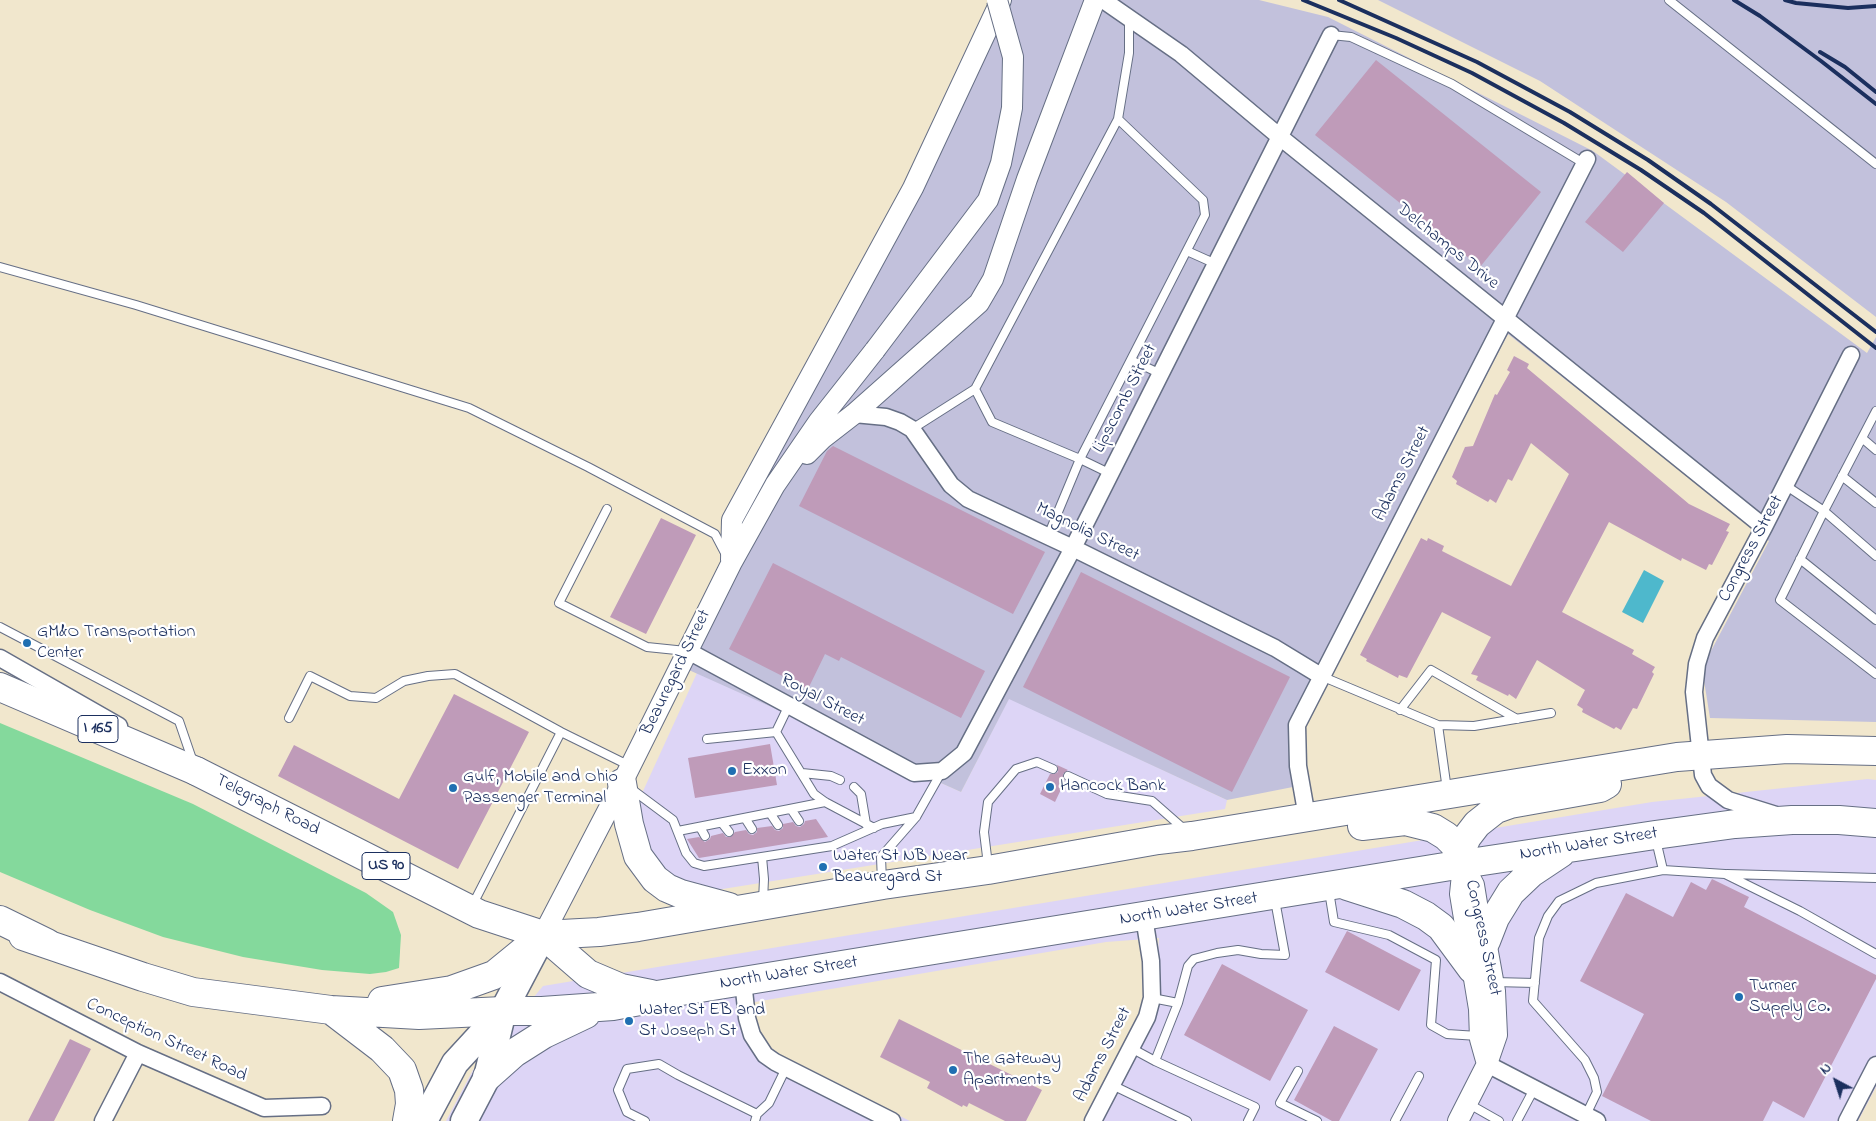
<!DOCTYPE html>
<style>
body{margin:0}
#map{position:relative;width:1876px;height:1121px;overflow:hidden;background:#f1e7cd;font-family:"Indie Flower",sans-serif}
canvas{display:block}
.north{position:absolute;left:1811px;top:1056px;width:50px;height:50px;-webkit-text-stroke:4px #fff;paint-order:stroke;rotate:320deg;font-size:14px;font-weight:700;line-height:20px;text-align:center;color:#1b2f5e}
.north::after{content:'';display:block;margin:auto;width:18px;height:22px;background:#1b2f5e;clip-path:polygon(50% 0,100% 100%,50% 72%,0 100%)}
</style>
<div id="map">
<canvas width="1876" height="1121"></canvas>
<div class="north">N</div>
</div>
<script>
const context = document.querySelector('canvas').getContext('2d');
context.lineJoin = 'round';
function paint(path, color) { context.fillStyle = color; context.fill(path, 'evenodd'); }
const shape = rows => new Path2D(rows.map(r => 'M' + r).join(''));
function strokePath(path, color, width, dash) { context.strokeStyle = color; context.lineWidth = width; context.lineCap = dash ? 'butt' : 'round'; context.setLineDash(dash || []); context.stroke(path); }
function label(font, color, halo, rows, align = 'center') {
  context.font = font + ' "Indie Flower",sans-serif'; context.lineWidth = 4.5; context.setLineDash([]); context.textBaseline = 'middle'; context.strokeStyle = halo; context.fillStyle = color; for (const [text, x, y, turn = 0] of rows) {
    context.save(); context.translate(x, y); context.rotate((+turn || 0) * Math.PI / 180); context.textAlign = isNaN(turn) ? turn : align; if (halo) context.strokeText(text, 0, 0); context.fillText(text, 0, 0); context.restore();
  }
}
const built = shape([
 [697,673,961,792,1009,698,1227,800,1225,809,710,891,693,891,649,863,638,802],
 [1868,779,1876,780,1876,1087,1858,1121,1100,1121,1153,1014,1159,938,1106,942,755,1002,753,1021,762,1040,787,1061,910,1121,446,1121,473,1070,543,986,1652,802]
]);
const industrial = shape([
 [1007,0,1259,0,1328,17,1593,151,1867,353,1876,337,1876,722,1710,718,1702,668,1769,541,1508,334,1303,728,1303,768,1308,784,1227,800,1009,699,961,792,671,662],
 [1378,0,1876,0,1876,317,1726,202,1540,81]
]);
const green = shape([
 [0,723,193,804,366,893,393,912,401,935,399,968,386,972,370,974,322,970,243,957,163,937,90,910,0,872]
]);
const water = shape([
 [1644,570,1664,581,1643,623,1622,612]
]);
const building = shape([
 [1376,60,1541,192,1480,267,1315,135],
 [1627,172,1664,203,1623,252,1585,222],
 [1514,356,1529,364,1527,368,1689,504,1730,524,1726,531,1729,532,1712,565,1709,564,1706,570,1682,558,1681,561,1609,522,1562,612,1634,650,1632,654,1655,667,1652,672,1654,674,1637,709,1633,708,1621,730,1616,727,1614,729,1582,712,1583,709,1577,705,1585,690,1537,660,1516,699,1509,694,1508,696,1476,680,1478,676,1471,674,1491,637,1442,612,1407,678,1399,675,1398,678,1366,661,1367,659,1360,655,1421,538,1427,541,1428,538,1444,546,1442,551,1511,586,1569,474,1531,443,1512,481,1508,479,1496,503,1490,499,1488,502,1456,484,1457,481,1452,477,1465,447,1473,446,1495,394,1497,395,1510,372,1507,370],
 [833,446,1045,552,1013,614,799,506,827,451],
 [661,518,696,535,646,634,610,617],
 [773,563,985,671,961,718,841,657,839,661,825,654,808,689,729,649],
 [1081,572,1290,677,1232,792,1023,687],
 [454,694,529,732,458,869,278,776,294,745,399,799],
 [770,744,777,785,695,798,688,758],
 [1057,765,1068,770,1063,774,1065,781,1055,802,1040,794,1050,774,1054,774,1058,772],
 [816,819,828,837,699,858,687,839,699,837,705,842,710,839,711,836,723,833,726,837,730,837,735,832,746,830,749,834,753,835,757,832,757,828,772,826,775,830,779,831,783,828,783,824,793,822,796,826,800,827,804,824,805,821],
 [1712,879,1749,897,1744,907,1876,975,1876,979,1804,1118,1773,1101,1763,1121,1651,1121,1602,1096,1644,1014,1580,981,1626,893,1673,917,1691,882,1706,890],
 [1347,931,1421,970,1399,1011,1325,972],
 [1222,964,1308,1010,1270,1081,1184,1035],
 [899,1019,1042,1090,1026,1121,1005,1121,969,1103,967,1107,963,1105,962,1107,927,1088,930,1082,880,1057],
 [1334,1026,1378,1049,1339,1121,1332,1121,1294,1100],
 [70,1039,91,1049,54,1121,28,1121]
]);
const service = shape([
 [1669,0,1876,164],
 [1331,35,1351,37,1452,84,1585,164],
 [1187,251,1216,264],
 [0,267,136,305,469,408,588,467,715,534,726,555],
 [1131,360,1161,374],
 [975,389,992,422,1080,459,1205,215,1203,200,1118,119],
 [1876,411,1824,511,1876,556],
 [912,429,975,389,1118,119,1129,53,1129,20],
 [1862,438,1876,450],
 [1842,476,1876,503],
 [1785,485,1824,511,1780,600,1876,674],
 [607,509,559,603,647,647,686,651],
 [1048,536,1080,459,1111,474],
 [1800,559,1876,620],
 [0,627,179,721,193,762],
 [1321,676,1438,725,1474,726,1551,713],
 [789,705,776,732,814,794,825,802,874,828],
 [1400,710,1431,670,1517,719],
 [289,718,310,676,350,696,376,698,404,681,428,676,455,674,561,732,630,766],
 [1438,725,1447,790],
 [707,739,776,732],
 [802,773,831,776,840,780],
 [1068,776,1107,794,1152,801,1185,830],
 [854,787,861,794,866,824],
 [630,788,673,820,686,853,694,863,704,866,832,846,882,824,916,817],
 [791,809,799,821],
 [770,813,778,825],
 [745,818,752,829],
 [722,823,729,832],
 [700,827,705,836],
 [678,831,825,802],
 [1656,840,1663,870],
 [762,857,764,879,763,901],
 [988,865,984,832,988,802,1016,769,1037,762,1053,769],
 [1727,874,1876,878],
 [882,882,881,857,916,817,942,771],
 [1329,891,1334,922,1389,935,1436,960,1431,1025,1447,1034,1478,1036],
 [472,906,561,732],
 [1494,982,1535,983],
 [1152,998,1178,1003],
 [1131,1048,1155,1061,1178,1003,1188,966,1194,959,1217,953,1238,950,1261,954,1285,955,1275,900],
 [1155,1061,1255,1107,1248,1121],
 [1298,1071,1280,1103,1317,1121],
 [1112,1085,1187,1121],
 [1469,1104,1499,1121],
 [1586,1115,1597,1092,1594,1078,1585,1060,1533,1001,1539,938,1548,916,1559,901,1596,883,1663,870,1725,874,1800,911,1876,954],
 [645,1121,627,1112,618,1090,627,1069,659,1064,678,1075,757,1114],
 [755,1121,757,1114,769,1103,786,1068],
 [1395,1121,1419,1076],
 [1517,1121,1534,1089]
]);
const minor = shape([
 [1103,0,1181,54,1280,137,1764,527],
 [854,414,886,417,900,422,912,429,951,485,968,499,1073,548,1275,648,1321,676],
 [688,651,914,773,942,771,964,753,1073,548,1331,35],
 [0,658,119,726],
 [1776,815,1728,800,1709,786,1703,775,1694,692,1697,664,1705,638,1764,527,1851,355],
 [1307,817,1298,766,1297,725,1587,159],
 [743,981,747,1018,752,1035,765,1055,775,1062,892,1121],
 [0,982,138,1053,264,1108,322,1106],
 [1487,1064,1597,1121],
 [103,1121,138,1053],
 [1093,1121,1147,1017,1152,998,1151,961,1144,917],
 [1847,1121,1876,1065]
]);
const tertiary = shape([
 [807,454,823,438,854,414,979,303,993,279,1027,179,1095,0],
 [731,560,732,520,913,188,1001,0],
 [1463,864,1460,894,1479,1009,1480,1039,1487,1064],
 [543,935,622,783,731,564,775,485,819,421,875,350],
 [1458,1121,1487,1064,1497,1035,1495,991,1486,941,1481,928,1474,885,1463,864]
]);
const primary = shape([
 [424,1121,455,1063,501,1013],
 [464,1121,487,1077,503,1011,543,935]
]);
const trunk = shape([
 [196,771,479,914,543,935,599,932,638,927,883,885,988,870,1158,840,1192,836,1677,757,1787,749,1876,751],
 [622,783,629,824,638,856,655,879,667,888,681,894,729,907],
 [1362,826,1405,821,1433,828,1446,836,1454,844,1463,864],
 [1463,864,1462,848,1467,837,1477,824,1496,809,1510,804,1600,788,1607,784],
 [1347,886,1403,904,1426,916,1441,927,1472,969],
 [543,935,588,974,621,988,651,994],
 [23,936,143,977,193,992,331,1010,419,1015,503,1011,542,1011,613,1006,640,1001,657,995,1463,864,1655,835,1735,824,1792,820,1839,820,1876,823],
 [1486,941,1495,918,1511,892,1531,873,1561,853],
 [382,1001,452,990,494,975,543,935],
 [331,1010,382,1049,402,1070,409,1090,410,1104,407,1121],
 [487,1077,514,1053,544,1034,586,1014]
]);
const motorway = shape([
 [0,687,196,771],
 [0,920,47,943]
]);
const rail = shape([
 [1303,0,1396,38,1472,73,1564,123,1641,170,1704,213,1876,348],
 [1339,0,1477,62,1570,112,1648,160,1711,204,1876,332],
 [1734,0,1760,16,1821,61,1876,104],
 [1785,0,1796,3,1848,8,1876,6],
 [1820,52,1845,67,1876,92]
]);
const tertiaryBridge = shape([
 [875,350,988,200,1001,163,1012,108,1013,57,997,0]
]);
const markers = [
 [27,643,5,"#1f6fb2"],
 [732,771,5,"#1f6fb2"],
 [1050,787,5,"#1f6fb2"],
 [453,788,5,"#1f6fb2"],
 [823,867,5,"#1f6fb2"],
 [1739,997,5,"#1f6fb2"],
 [629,1021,5,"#1f6fb2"],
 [953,1070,5,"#1f6fb2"]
];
const shields = [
 [98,729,40],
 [386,866,48]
];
const shieldNames = [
 ["I 165",98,729],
 ["US 90",386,866]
];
const streetNames = [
 ["Delchamps Drive",1447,247,39],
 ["Lipscomb Street",1126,399,-63],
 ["Adams Street",1403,474,-63],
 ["Magnolia Street",1087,533,26],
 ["Congress Street",1752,549,-62],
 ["Beauregard Street",677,673,-64],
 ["Royal Street",822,701,28],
 ["Telegraph Road",267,806,27],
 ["North Water Street",1589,845,-9],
 ["North Water Street",1189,910,-9],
 ["Congress Street",1482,938,78],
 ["North Water Street",789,974,-9],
 ["Conception Street Road",166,1041,25],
 ["Adams Street",1104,1055,-63]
];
const poiNames = [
 ["GM&O Transportation",37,633],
 ["Center",37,654],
 ["Exxon",742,771],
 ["Gulf, Mobile and Ohio",463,778],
 ["Passenger Terminal",463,799],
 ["Hancock Bank",1060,787],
 ["Water St NB Near",833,857],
 ["Beauregard St",833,878],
 ["Turner",1749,987],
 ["Supply Co.",1749,1008],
 ["Water St EB and",639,1011],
 ["St Joseph St",639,1032],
 ["The Gateway",963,1060],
 ["Apartments",963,1081]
];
paint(built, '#ddd5f6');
paint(industrial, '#c2c1dc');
paint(green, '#84d99c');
paint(water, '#4eb8cc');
paint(building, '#bf9bb9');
strokePath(service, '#666f85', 10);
strokePath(minor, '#666f85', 19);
strokePath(tertiary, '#666f85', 22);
strokePath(primary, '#666f85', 29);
strokePath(trunk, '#666f85', 30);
strokePath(motorway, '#666f85', 30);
strokePath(service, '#fff', 8);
strokePath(minor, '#fff', 16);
strokePath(tertiary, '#fff', 20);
strokePath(primary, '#fff', 26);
strokePath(trunk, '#fff', 28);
strokePath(motorway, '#fff', 28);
strokePath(rail, '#1b2f5e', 4);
strokePath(tertiaryBridge, '#666f85', 22, []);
strokePath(tertiaryBridge, '#fff', 20);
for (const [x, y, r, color] of markers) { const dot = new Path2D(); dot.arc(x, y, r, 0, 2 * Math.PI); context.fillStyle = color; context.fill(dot); strokePath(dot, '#fff', 2); }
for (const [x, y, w] of shields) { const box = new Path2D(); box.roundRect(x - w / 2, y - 13.5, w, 27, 4); context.fillStyle = '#fff'; context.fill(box); strokePath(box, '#1b2f5e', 1); }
label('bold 16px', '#1b2f5e', null, shieldNames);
label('18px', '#1b2f5e', '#fff', streetNames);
label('18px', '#1b2f5e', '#fff', poiNames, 'left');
</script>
